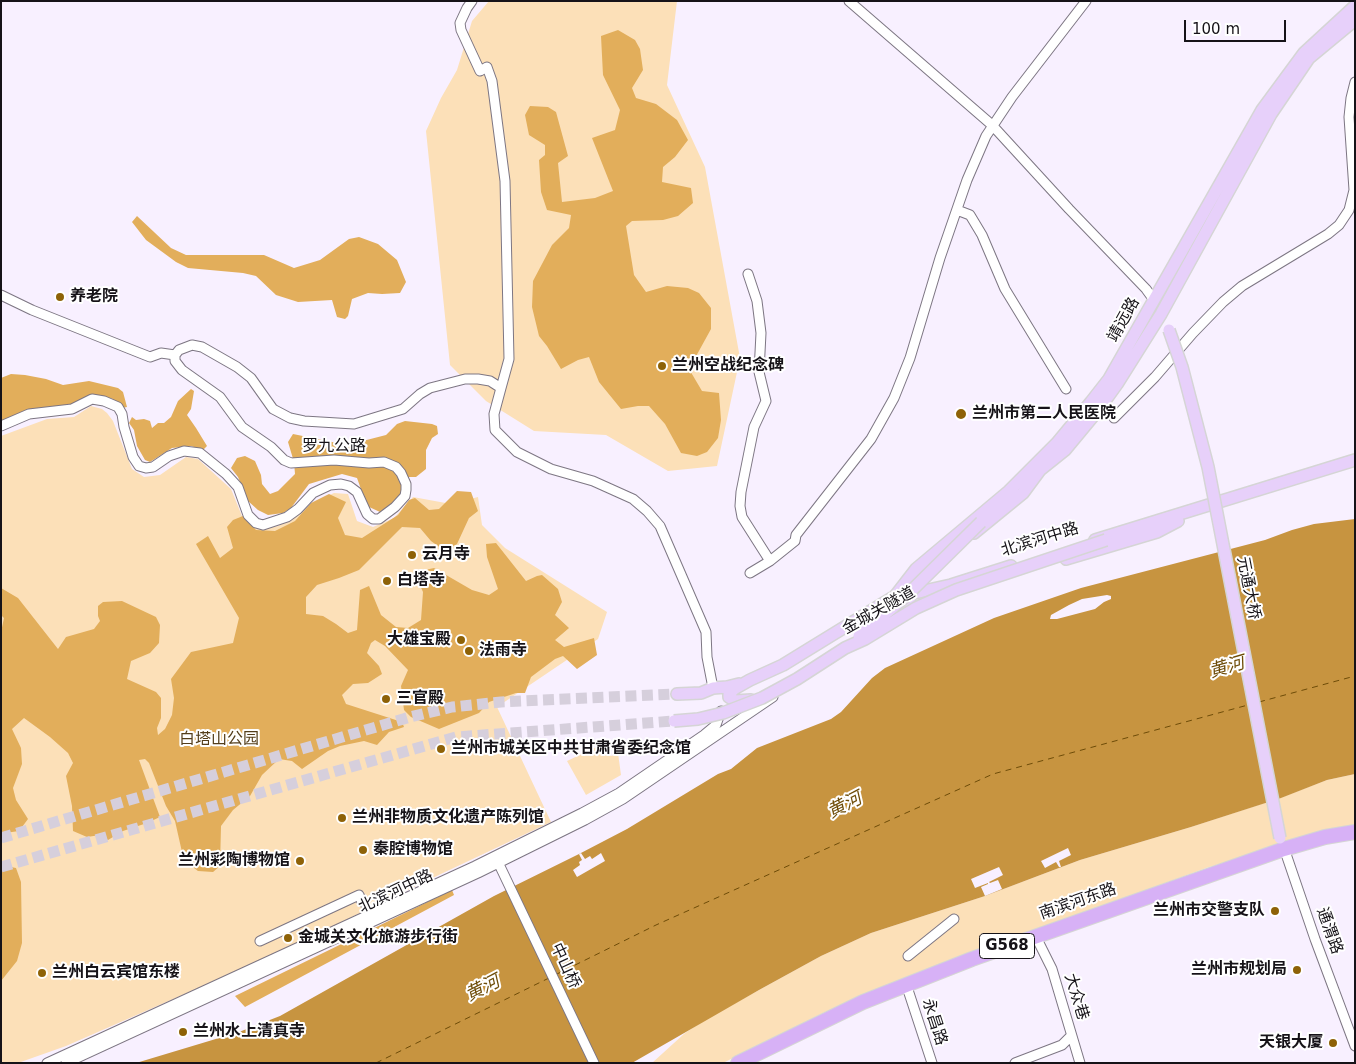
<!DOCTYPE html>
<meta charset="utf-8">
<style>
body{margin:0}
#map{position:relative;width:1356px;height:1064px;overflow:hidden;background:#f8f0ff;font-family:"DejaVu Sans",sans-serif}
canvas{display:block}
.frame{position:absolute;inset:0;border:2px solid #161318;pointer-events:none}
.scale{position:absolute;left:1184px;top:20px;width:102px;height:22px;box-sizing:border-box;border:2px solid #161318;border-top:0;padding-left:6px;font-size:15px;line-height:18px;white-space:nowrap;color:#161318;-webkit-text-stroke:4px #fff;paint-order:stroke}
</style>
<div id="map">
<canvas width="1356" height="1064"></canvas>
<div class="frame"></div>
<div class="scale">100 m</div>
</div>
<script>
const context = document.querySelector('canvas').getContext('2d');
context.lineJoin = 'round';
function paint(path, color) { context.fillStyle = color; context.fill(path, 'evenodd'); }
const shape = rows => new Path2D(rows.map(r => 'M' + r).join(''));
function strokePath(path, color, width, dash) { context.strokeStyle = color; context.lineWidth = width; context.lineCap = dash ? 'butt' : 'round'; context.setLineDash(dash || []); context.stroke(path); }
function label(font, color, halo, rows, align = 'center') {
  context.font = font + ' "DejaVu Sans","Noto Sans SC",sans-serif'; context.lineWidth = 4; context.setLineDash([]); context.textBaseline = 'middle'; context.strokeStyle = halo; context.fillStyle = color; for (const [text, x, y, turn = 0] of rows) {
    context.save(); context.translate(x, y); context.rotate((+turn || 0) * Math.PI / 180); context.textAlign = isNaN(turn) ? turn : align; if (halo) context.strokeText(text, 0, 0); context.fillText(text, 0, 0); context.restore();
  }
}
const green = shape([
 [489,1,677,1,667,85,705,167,740,358,717,466,668,471,606,435,534,431,486,401,450,365,426,131,441,98,457,70,472,21],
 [91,406,102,409,107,413,113,421,132,469,144,477,160,475,186,457,198,459,231,489,242,516,257,526,269,528,278,526,304,511,317,501,334,493,348,494,357,521,373,527,394,518,413,497,451,504,478,497,482,525,505,548,607,612,598,639,497,707,551,822,443,873,269,957,66,1046,18,1063,1,1063,1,436,47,419,74,417],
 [605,743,611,756,618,753,621,775,586,795,567,761],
 [1355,774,1355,828,1275,847,1209,867,913,975,825,1012,723,1063,652,1063,685,1033,710,1017,821,956,871,933,985,896,1080,860,1191,827,1280,798,1327,780]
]);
const forest = shape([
 [618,30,635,40,640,49,643,70,632,88,636,98,656,104,677,120,688,140,675,157,663,167,662,182,691,188,693,203,678,216,663,220,632,221,626,226,634,275,646,292,667,286,688,288,699,293,711,308,711,329,689,369,702,391,719,393,721,420,718,438,707,452,697,456,681,453,665,424,649,406,638,406,621,409,599,382,589,357,578,360,561,369,547,346,539,336,532,307,533,281,552,245,569,228,571,215,547,210,541,192,539,160,545,155,545,145,529,135,525,115,530,106,548,107,556,112,568,156,558,163,562,202,595,198,613,191,592,138,615,130,620,110,603,75,601,36],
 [137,216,171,248,186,255,264,255,294,268,320,260,349,239,359,237,378,244,397,260,406,282,400,293,382,294,368,293,352,299,348,316,345,319,337,317,332,300,298,302,276,295,256,276,243,273,188,268,176,262,146,240,132,222],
 [11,374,25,375,46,379,63,385,89,381,118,388,123,392,127,407,122,408,113,399,92,394,70,405,3,421,1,420,1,378],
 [191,389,194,391,191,409,187,415,196,428,207,446,203,450,191,446,172,448,150,462,145,460,137,446,134,430,129,423,132,417,136,420,144,419,150,421,152,428,158,423,164,423,171,417,178,401],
 [405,421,432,424,437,426,438,434,432,438,426,450,426,469,416,477,405,477,400,496,390,506,380,512,367,506,357,478,342,474,309,484,291,508,283,513,268,515,258,510,248,501,238,477,231,468,237,458,245,456,255,461,261,475,262,484,270,494,278,491,295,474,294,462,288,442,293,434,337,443,351,444,386,435,397,424],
 [457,491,471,492,478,511,469,518,457,544,445,551,431,541,420,528,402,527,359,570,339,578,317,585,306,597,306,614,323,616,336,624,348,633,357,630,360,590,369,586,381,615,396,627,408,628,421,620,423,592,419,583,413,587,408,576,412,573,434,568,472,590,489,595,498,589,487,557,486,544,496,543,526,581,537,576,542,575,558,589,562,602,555,615,569,628,555,640,564,647,594,638,597,655,577,669,563,656,555,659,531,677,525,693,516,693,489,702,479,713,439,729,411,717,404,710,401,686,408,670,385,646,375,640,371,643,367,653,379,666,382,674,368,683,353,684,342,695,346,704,402,722,404,727,389,732,377,745,364,741,340,746,328,751,302,769,292,761,279,759,262,775,250,796,233,810,221,826,220,866,213,872,198,871,186,862,182,852,175,821,166,806,149,763,145,759,139,760,160,817,147,823,123,831,108,840,100,835,87,837,73,831,72,806,66,776,73,763,68,753,50,737,24,718,12,729,21,748,22,764,13,788,16,800,28,819,19,831,5,833,1,836,1,632,4,618,1,615,1,588,18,598,58,649,66,637,94,629,100,621,98,616,98,606,103,602,122,601,156,617,160,625,159,643,150,653,131,661,127,679,156,692,161,698,161,718,157,728,158,735,165,729,172,715,174,698,171,679,191,652,233,643,239,618,196,544,208,536,220,558,233,548,227,527,233,520,243,516,256,530,275,531,295,521,311,503,329,494,346,502,338,518,345,535,362,538,398,515,409,500,415,498,429,510,439,509],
 [1,865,16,868,21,882,22,943,17,961,1,981],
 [452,890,454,895,245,1007,235,996]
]);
const water = shape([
 [1355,519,1355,774,1327,780,1281,798,1191,827,1080,860,985,896,871,933,821,956,759,990,632,1063,136,1063,239,1032,280,1016,494,896,579,854,627,829,718,774,731,769,757,748,831,719,841,712,872,678,885,668,994,618,1081,588,1265,540,1292,530,1314,524],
 [1107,595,1111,596,1111,599,1104,602,1095,609,1057,619,1050,619,1051,615,1069,605,1082,599]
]);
const pier = shape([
 [1068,848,1071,855,1059,861,1061,867,1059,867,1056,862,1045,868,1041,861],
 [581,853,585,859,590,856,592,859,601,853,605,861,577,877,573,870,580,865,579,862,582,860,579,854],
 [999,867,1003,875,989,882,990,883,998,880,1002,889,985,896,981,887,988,884,988,883,975,888,971,879]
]);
const ferry = shape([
 [1259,702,1355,676],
 [555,975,656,925,993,774,1248,705],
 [376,1063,549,978]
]);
const majorTunnel = shape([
 [1,838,410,717,452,707,501,702,677,694],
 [1,867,456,737,674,721]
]);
const minor = shape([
 [472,1,467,8,460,23,461,30,480,71,487,67,492,81,505,181,509,359,501,388],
 [849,1,992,125,1069,209,1146,289,1154,300],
 [957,210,970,215,982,235,1005,289,1066,389],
 [748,274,757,301,761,333,759,372,766,401,754,427,741,492,740,506,742,517,770,561],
 [1,295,32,310,150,357,161,353,175,355],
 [1114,418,1155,377,1193,333,1223,302,1242,286,1328,234,1339,225,1349,210,1354,190,1349,117,1351,98,1355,82],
 [1,426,29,414,72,409,92,399,104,401,118,407,122,414,124,427,133,457,139,466,146,468,153,467,169,456,184,451,200,453,226,474,238,487,248,515,256,523,263,525,287,517,298,509,313,493,330,485,341,484,349,486,357,492,367,514,373,519,379,519,395,507,405,496,406,490,406,484,401,473,396,467,384,462,369,463,334,460,291,463,284,460,271,447,242,427,220,397,182,370,175,361,175,355,179,350,192,345,202,347,237,367,251,378,273,409,290,418,304,421,354,424,403,409,420,394,430,388,465,379,478,379,490,381,501,388,494,414,495,430,517,452,551,469,593,481,633,499,647,511,660,526,706,632,707,657,713,688],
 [750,573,770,561,795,541,796,535,871,439,894,398,910,358,940,258,967,180,986,136,1012,97,1086,1],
 [1286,854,1315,939,1355,1046],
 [496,858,594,1063],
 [260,941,359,895,362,902],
 [1038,941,1052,969,1080,1063],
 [908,956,954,919],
 [908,990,932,1063],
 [47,1063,475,866,582,813,619,793,704,735,716,725,721,711],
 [66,1063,478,873,585,820,623,799,773,697],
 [1015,1063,1062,1045,1071,1036]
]);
const major = shape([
 [974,533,1023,493,1040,470,1065,450,1099,409,1117,384,1161,314,1271,114,1309,58,1355,20],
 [1095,540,1355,460],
 [1066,559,1157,532,1178,521],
 [892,600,916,569,1009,491,1057,443,1091,402,1109,379,1262,110,1304,53,1355,6],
 [900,616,914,590],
 [677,694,701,693,713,688,727,687,739,684],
 [751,700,735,701,729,697,729,694,734,689,750,680,783,665,892,598,951,585,1011,566]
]);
const highway = shape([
 [738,1063,863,1002,972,959,1284,849,1325,837,1355,832]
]);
const majorBridge = shape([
 [1169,330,1182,367,1208,467,1280,838],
 [859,636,905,597,981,522],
 [674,721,698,719,723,713,762,698,797,679,845,648,865,639,916,608,956,590,1106,540]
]);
const markers = [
 [60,297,5,"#8e6207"],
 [662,366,5,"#8e6207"],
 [961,414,6,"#8e6207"],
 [412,555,5,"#8e6207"],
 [387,581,5,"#8e6207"],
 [461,640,5,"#8e6207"],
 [469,651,5,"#8e6207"],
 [386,699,5,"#8e6207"],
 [441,749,5,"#8e6207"],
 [342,818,5,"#8e6207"],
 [363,850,5,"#8e6207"],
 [300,861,5,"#8e6207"],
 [1275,911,5,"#8e6207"],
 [288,938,5,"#8e6207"],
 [1297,970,5,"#8e6207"],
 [42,973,5,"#8e6207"],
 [183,1032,5,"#8e6207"],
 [1333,1043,5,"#8e6207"]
];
const shields = [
 [1007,946,55]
];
const shieldNames = [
 ["G568",1007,946]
];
const poiNames = [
 ["养老院",70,297],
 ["兰州空战纪念碑",672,366],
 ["兰州市第二人民医院",972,414],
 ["云月寺",422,555],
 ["白塔寺",397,581],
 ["大雄宝殿",451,640,"right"],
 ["法雨寺",479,651],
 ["三官殿",396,699],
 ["兰州市城关区中共甘肃省委纪念馆",451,749],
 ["兰州非物质文化遗产陈列馆",352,818],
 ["秦腔博物馆",373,850],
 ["兰州彩陶博物馆",290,861,"right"],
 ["兰州市交警支队",1265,911,"right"],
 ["金城关文化旅游步行街",298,938],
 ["兰州市规划局",1287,970,"right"],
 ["兰州白云宾馆东楼",52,973],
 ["兰州水上清真寺",193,1032],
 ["天银大厦",1323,1043,"right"]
];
const streetNames = [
 ["靖远路",1124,320,-61],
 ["罗九公路",334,447],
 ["北滨河中路",1040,540,-17],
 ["元通大桥",1248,588,79],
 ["金城关隧道",879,611,-29],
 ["北滨河中路",396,892,-25],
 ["南滨河东路",1078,902,-19],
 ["通渭路",1329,931,70],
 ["中山桥",565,966,65],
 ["大众巷",1076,997,73],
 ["永昌路",934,1022,72]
];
const parkNames = [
 ["白塔山公园",219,740]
];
const waterNames = [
 ["黄河",1227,668,-16],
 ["黄河",845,806,-27],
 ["黄河",483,989,-27]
];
paint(green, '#fce0b8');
paint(forest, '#e2ae5b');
paint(water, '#c79440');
paint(pier, '#f8f0ff');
strokePath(ferry, '#6e4c08', 1, [6, 5]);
strokePath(majorTunnel, '#d6cfdc', 11, [11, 5.5]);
strokePath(minor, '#7d7683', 11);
strokePath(major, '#d5d5d5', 14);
strokePath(highway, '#d5d5d5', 16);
strokePath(minor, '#fff', 9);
strokePath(major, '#e7d0fa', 11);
strokePath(highway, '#d7b1f6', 14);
strokePath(majorBridge, '#d5d5d5', 14, []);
strokePath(majorBridge, '#e7d0fa', 11);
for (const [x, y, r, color] of markers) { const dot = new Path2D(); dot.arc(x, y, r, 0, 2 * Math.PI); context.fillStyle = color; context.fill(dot); strokePath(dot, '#fff', 2); }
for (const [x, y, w] of shields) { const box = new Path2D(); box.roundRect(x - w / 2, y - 12.5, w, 25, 4); context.fillStyle = '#fff'; context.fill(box); strokePath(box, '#161318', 1); }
label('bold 15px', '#161318', null, shieldNames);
label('bold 16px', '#161318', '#fff', poiNames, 'left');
label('16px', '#161318', '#fff', streetNames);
label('16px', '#533d1a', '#fff', parkNames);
label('italic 18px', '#6e4c08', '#fff', waterNames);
</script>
